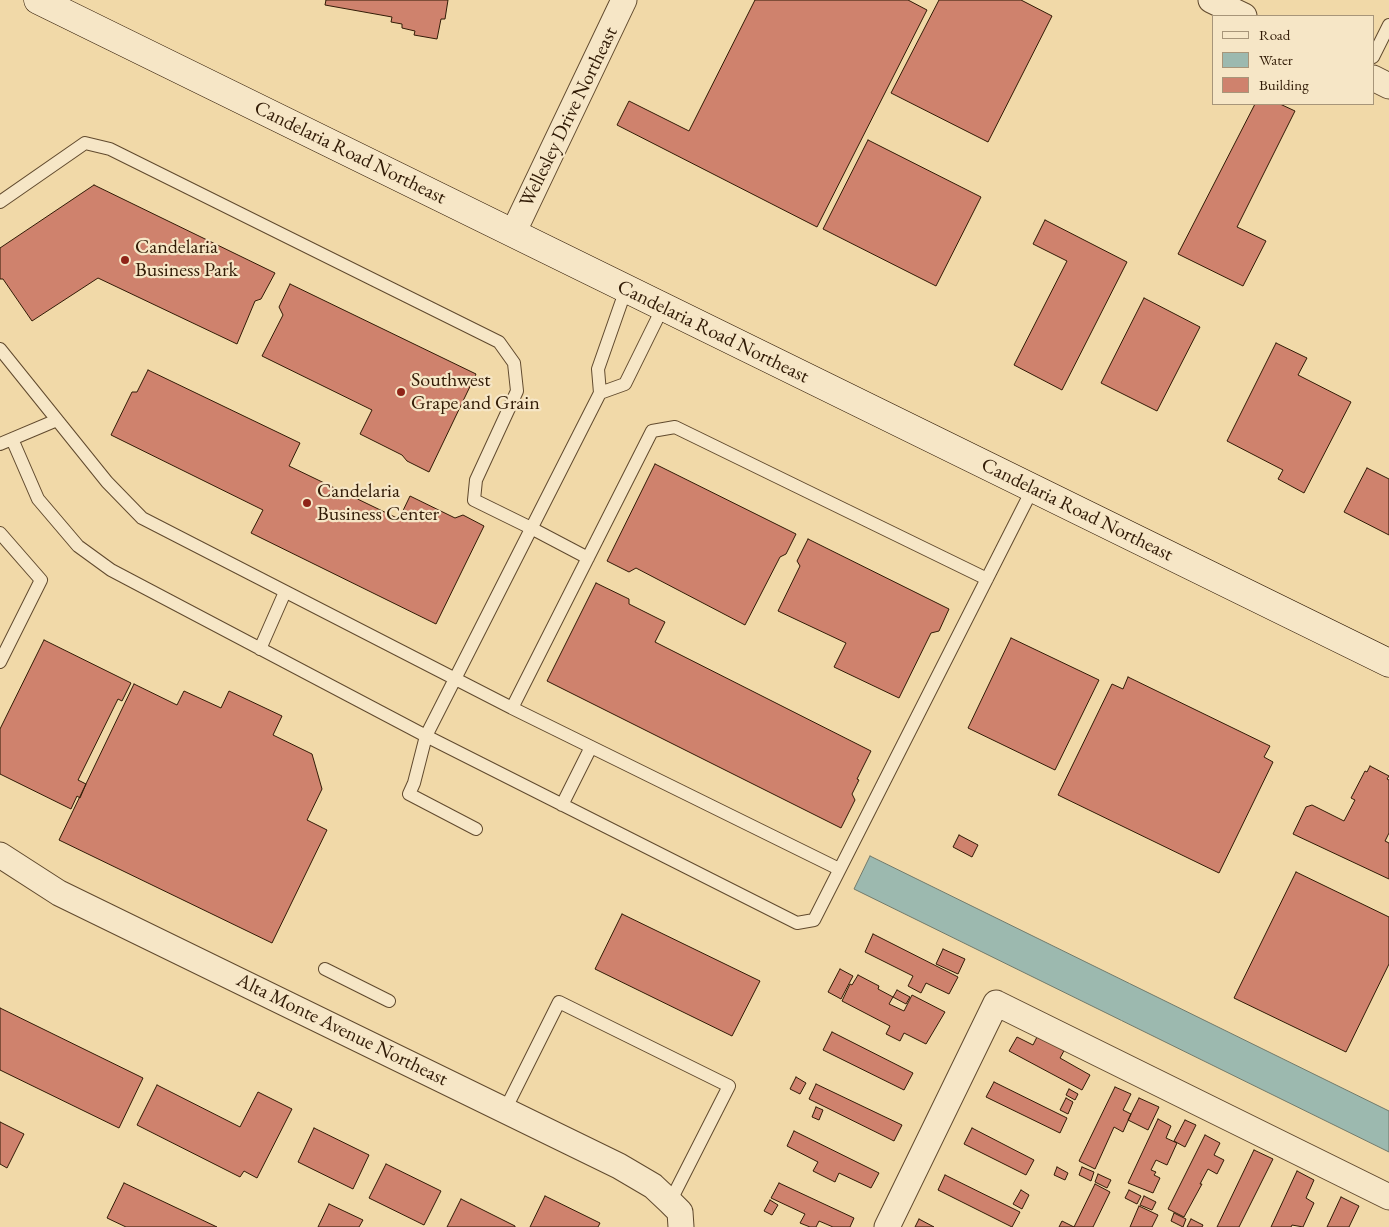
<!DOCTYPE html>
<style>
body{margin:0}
#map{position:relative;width:1389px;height:1227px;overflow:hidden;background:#f1d9a8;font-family:"EB Garamond",serif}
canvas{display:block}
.legend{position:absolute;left:1212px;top:15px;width:162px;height:90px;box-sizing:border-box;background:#f6e6c6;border:1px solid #a79579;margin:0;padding:6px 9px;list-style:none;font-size:15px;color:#311b06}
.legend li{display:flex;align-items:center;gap:10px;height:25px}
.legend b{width:25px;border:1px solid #a79579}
</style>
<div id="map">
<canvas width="1389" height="1227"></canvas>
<ul class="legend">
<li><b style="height:6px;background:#f6e6c6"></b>Road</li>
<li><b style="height:14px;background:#9cb9af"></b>Water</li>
<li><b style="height:14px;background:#cf826d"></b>Building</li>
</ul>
</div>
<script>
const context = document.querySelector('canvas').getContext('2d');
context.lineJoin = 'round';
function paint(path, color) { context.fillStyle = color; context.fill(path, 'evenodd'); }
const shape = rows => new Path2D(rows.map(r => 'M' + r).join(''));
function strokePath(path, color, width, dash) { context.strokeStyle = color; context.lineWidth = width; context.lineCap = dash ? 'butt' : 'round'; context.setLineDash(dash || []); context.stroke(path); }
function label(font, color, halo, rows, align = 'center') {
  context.font = font + ' "EB Garamond",serif'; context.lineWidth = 4.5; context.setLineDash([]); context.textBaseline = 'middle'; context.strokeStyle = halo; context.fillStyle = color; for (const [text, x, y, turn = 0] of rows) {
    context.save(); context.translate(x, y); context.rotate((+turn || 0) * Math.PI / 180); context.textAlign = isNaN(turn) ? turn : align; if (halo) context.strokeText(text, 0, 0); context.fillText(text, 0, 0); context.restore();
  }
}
const water = shape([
 [870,856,1389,1111,1389,1152,854,889,870,856]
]);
const building = shape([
 [326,0,448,0,445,19,441,19,437,39,414,35,415,31,402,28,402,24,391,22,392,17,325,5,326,0],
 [755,0,908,0,927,10,817,227,617,125,629,101,689,131,755,0],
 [939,0,1021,0,1052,16,988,142,891,93,939,0],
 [1255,104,1280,104,1295,111,1237,227,1266,241,1243,286,1178,254,1255,104],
 [868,140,981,197,936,286,823,229,868,140],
 [94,185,275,273,261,299,255,301,237,344,98,278,32,321,3,279,0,279,0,248,94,185],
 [1045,220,1127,262,1062,390,1014,365,1067,261,1033,244,1045,220],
 [290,284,476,374,429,472,407,461,402,455,360,434,372,410,262,356,283,315,279,307,290,284],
 [1144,298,1200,327,1157,411,1101,383,1144,298],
 [1276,343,1307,358,1298,375,1351,402,1304,493,1278,479,1283,470,1227,441,1276,343],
 [148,370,300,443,289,466,399,519,410,496,455,518,463,515,484,526,436,624,251,533,263,510,111,435,132,392,137,392,148,370],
 [655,464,796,534,786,554,780,557,745,625,636,568,629,572,607,561,655,464],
 [1367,468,1389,479,1389,535,1344,512,1367,468],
 [808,539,949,609,939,631,931,633,899,698,834,667,846,643,778,611,800,566,797,561,808,539],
 [596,583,629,599,629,604,665,622,655,642,871,751,857,779,859,780,852,794,855,800,841,828,547,681,596,583],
 [1011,638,1099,680,1055,770,968,728,1011,638],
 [44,640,131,683,122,701,118,699,78,780,86,784,80,798,77,796,71,809,0,774,0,729,44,640],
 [1128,677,1270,746,1264,757,1273,762,1219,873,1058,795,1112,684,1123,689,1128,677],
 [134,684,177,705,184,691,221,708,229,691,282,716,273,735,312,754,322,789,307,820,327,830,272,943,59,840,134,684],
 [1370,766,1389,776,1387,779,1389,780,1389,833,1385,841,1389,843,1389,879,1293,834,1306,807,1312,805,1344,821,1355,800,1351,798,1365,771,1367,772,1370,766],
 [959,835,978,845,972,857,953,847,959,835],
 [1296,872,1389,917,1389,964,1346,1052,1234,998,1296,872],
 [622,914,760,981,732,1036,595,969,622,914],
 [873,934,958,977,949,994,926,983,921,993,908,986,913,976,865,952,873,934],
 [943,949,965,959,958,974,936,964,943,949],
 [840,969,853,976,841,999,828,992,840,969],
 [858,975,879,986,878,989,893,997,889,1004,904,1011,912,995,945,1012,926,1044,904,1033,900,1041,886,1034,890,1026,842,1001,850,984,852,985,858,975],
 [897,990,910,997,906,1004,893,997,897,990],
 [0,1008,143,1078,119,1128,0,1070,0,1008],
 [832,1032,913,1073,904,1090,823,1050,832,1032],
 [1038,1035,1065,1049,1060,1058,1090,1075,1082,1090,1009,1051,1017,1037,1033,1045,1038,1035],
 [796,1077,806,1083,800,1094,790,1089,796,1077],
 [994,1082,1067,1118,1060,1133,986,1097,994,1082],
 [816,1084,902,1125,894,1141,809,1099,816,1084],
 [157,1085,240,1127,258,1092,292,1109,257,1178,244,1171,240,1177,137,1125,157,1085],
 [1115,1087,1131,1094,1123,1110,1131,1114,1123,1132,1114,1127,1095,1169,1079,1161,1115,1087],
 [1069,1089,1078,1094,1075,1100,1066,1095,1069,1089],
 [1066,1098,1073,1102,1068,1114,1060,1110,1066,1098],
 [1139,1098,1159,1107,1148,1130,1128,1120,1139,1098],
 [816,1107,823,1110,819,1120,812,1117,816,1107],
 [1158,1119,1171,1126,1166,1138,1177,1143,1167,1165,1156,1160,1151,1170,1156,1172,1154,1175,1160,1178,1153,1193,1128,1183,1158,1119],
 [1185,1120,1196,1125,1185,1147,1174,1141,1185,1120],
 [0,1122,24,1134,7,1168,0,1164,0,1122],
 [314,1128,369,1155,353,1189,298,1162,314,1128],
 [972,1128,1034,1160,1026,1175,964,1144,972,1128],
 [794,1131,879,1173,871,1188,839,1173,835,1182,813,1171,818,1162,787,1146,794,1131],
 [1205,1135,1220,1143,1214,1155,1224,1160,1217,1174,1208,1169,1200,1184,1202,1184,1184,1217,1168,1209,1205,1135],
 [1254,1150,1273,1159,1239,1227,1217,1227,1254,1150],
 [386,1164,441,1191,424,1225,369,1198,386,1164],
 [1057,1167,1068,1173,1065,1180,1054,1175,1057,1167],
 [1082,1167,1094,1172,1091,1181,1079,1175,1082,1167],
 [1297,1171,1314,1180,1306,1198,1314,1203,1303,1227,1292,1225,1291,1227,1271,1227,1297,1171],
 [1098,1174,1111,1180,1107,1188,1095,1182,1098,1174],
 [945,1175,1020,1212,1012,1227,938,1190,945,1175],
 [124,1183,217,1227,126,1227,107,1218,124,1183],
 [779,1183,854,1218,850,1227,833,1227,819,1221,816,1227,810,1227,800,1223,805,1214,771,1198,779,1183],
 [1095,1184,1110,1192,1093,1227,1059,1227,1062,1221,1074,1227,1095,1184],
 [1021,1190,1029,1195,1022,1209,1013,1204,1021,1190],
 [1129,1190,1141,1196,1137,1204,1125,1198,1129,1190],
 [545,1196,600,1223,598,1227,530,1227,545,1196],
 [1144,1196,1156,1202,1152,1210,1140,1205,1144,1196],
 [1341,1197,1359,1206,1349,1227,1327,1227,1341,1197],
 [461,1199,515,1226,515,1227,447,1227,461,1199],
 [770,1200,778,1205,772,1215,764,1211,770,1200],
 [329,1204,363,1220,359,1227,318,1227,329,1204],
 [1139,1206,1158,1215,1152,1227,1130,1227,1139,1206],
 [1174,1213,1186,1219,1183,1227,1171,1221,1174,1213],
 [919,1219,934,1227,915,1227,919,1219],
 [1191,1219,1203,1225,1202,1227,1187,1227,1191,1219]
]);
const service = shape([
 [1373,57,1389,25],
 [0,202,85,143,110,149,499,342,514,363,517,391,476,480,474,500,531,528,588,558],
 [626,289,598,369,600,393,625,384,663,307],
 [0,349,107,482,142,518,512,708,652,431,675,427,987,579],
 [12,439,38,499,78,546,111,570,426,736,797,923,814,920,1033,488],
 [0,444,57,420],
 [0,533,41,580,0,662],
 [260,649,285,592],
 [512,708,839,869],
 [562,805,591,747],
 [476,829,409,794,414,783,426,736,600,393],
 [325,969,389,1001],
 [505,1110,559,1002,729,1086,670,1202]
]);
const minor = shape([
 [1211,0,1244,16],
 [1373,78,1389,86],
 [513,233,624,0],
 [0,855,59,893,619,1166,653,1186,670,1202,680,1212,681,1227],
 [887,1227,996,1003,1389,1197]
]);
const secondary = shape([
 [38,0,1389,663]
]);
const markers = [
 [125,260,5,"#8f2418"],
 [401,392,5,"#8f2418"],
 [307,503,5,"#8f2418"]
];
const streetNames = [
 ["Wellesley Drive Northeast",569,117,-64],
 ["Candelaria Road Northeast",350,153,26],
 ["Candelaria Road Northeast",713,332,26],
 ["Candelaria Road Northeast",1077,510,26],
 ["Alta Monte Avenue Northeast",342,1030,26]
];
const poiNames = [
 ["Candelaria",135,248],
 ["Business Park",135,271],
 ["Southwest",411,381],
 ["Grape and Grain",411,404],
 ["Candelaria",317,492],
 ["Business Center",317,515]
];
paint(water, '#9cb9af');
strokePath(water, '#717a6b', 1);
paint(building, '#cf826d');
strokePath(building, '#311b06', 1);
strokePath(service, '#614a2e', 14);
strokePath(minor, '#614a2e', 27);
strokePath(secondary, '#311b06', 29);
strokePath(service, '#f6e6c6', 12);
strokePath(minor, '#f6e6c6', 25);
strokePath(secondary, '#f6e6c6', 28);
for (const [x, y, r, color] of markers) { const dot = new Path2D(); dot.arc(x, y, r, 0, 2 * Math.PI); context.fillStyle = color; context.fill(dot); strokePath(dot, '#f6e6c6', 2); }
label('20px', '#311b06', '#f6e6c6', streetNames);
label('20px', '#311b06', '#f6e6c6', poiNames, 'left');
</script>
